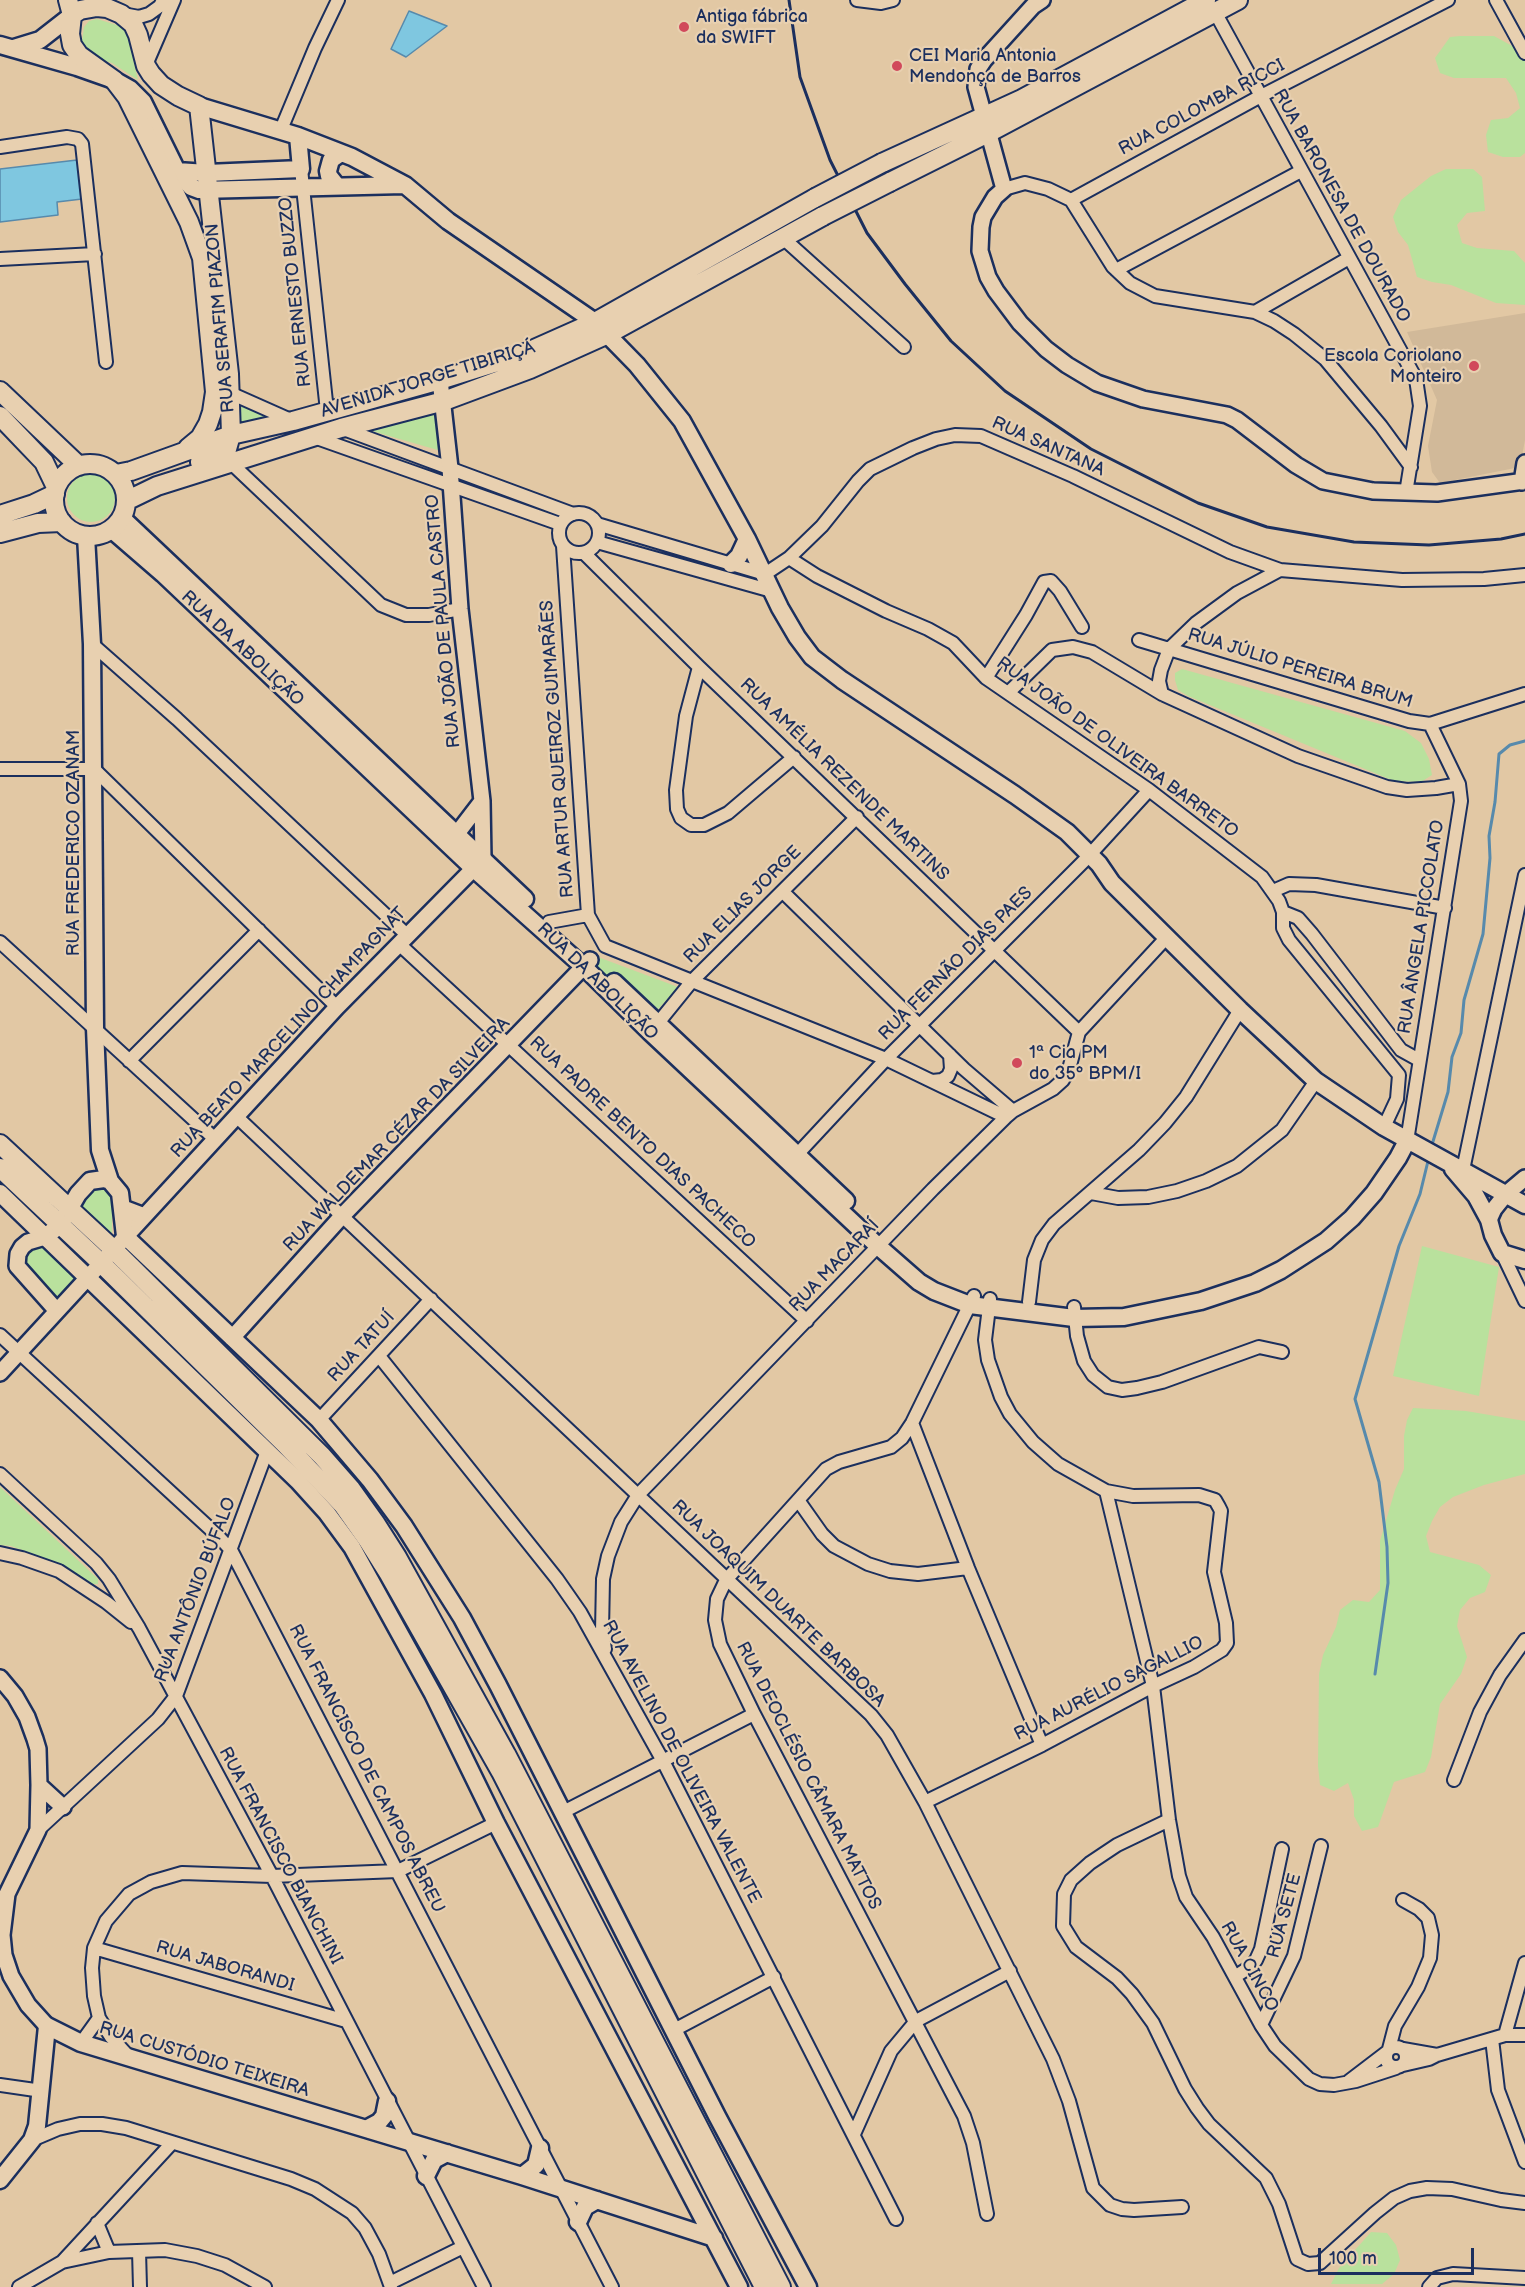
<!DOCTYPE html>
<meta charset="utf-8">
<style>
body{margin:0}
#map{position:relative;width:1525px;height:2287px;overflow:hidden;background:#e2c8a4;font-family:"Balsamiq Sans",sans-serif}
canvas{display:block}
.scale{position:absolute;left:1318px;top:2248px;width:156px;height:27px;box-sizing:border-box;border:3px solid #1b2f5e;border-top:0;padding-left:8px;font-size:18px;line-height:21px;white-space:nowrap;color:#1b2f5e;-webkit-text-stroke:4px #e8d0b0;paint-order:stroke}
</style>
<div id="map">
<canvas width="1525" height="2287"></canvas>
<div class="scale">100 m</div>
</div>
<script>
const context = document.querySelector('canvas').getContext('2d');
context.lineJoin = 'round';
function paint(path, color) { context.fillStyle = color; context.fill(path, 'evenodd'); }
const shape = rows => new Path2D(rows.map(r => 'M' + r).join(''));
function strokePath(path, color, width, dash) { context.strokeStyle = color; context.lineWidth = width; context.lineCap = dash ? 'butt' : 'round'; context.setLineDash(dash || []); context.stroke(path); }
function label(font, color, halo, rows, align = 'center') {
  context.font = font + ' "Balsamiq Sans",sans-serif'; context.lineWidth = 4.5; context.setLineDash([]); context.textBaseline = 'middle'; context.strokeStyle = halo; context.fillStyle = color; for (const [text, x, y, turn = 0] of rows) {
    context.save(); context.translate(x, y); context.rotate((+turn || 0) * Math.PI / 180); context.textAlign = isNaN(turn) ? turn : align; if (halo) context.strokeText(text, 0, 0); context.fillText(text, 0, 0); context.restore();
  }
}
const built = shape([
 [1525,313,1525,440,1520,467,1440,483,1432,472,1428,446,1437,400,1407,332]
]);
const green = shape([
 [97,19,120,26,127,34,138,80,112,63,95,58,84,47,82,41,84,27,89,21],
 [1460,36,1494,36,1525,53,1525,153,1520,157,1503,157,1488,152,1486,135,1491,120,1508,118,1520,108,1516,93,1506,78,1454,78,1440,73,1435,58,1450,37],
 [1446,169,1473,169,1482,177,1485,211,1467,213,1457,225,1462,243,1477,248,1514,251,1525,263,1525,305,1496,303,1451,285,1432,282,1417,277,1408,245,1398,232,1393,217,1401,200,1431,176],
 [231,402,273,419,233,428],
 [441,408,441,451,365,429],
 '67 498a24 24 0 1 1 48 0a24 24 0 1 1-48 0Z',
 [1182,669,1405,731,1421,743,1429,759,1432,775,1421,782,1394,781,1188,696,1178,690,1175,680,1175,673],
 [598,957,678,987,652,1016,596,966],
 [99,1185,107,1187,112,1199,112,1240,76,1205],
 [43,1246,75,1279,67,1290,58,1299,48,1293,23,1264,30,1251],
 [1422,1246,1499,1267,1479,1396,1393,1376],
 [1413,1408,1466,1411,1525,1421,1525,1474,1484,1485,1453,1497,1440,1507,1432,1521,1426,1536,1430,1552,1479,1565,1491,1575,1485,1592,1470,1598,1460,1610,1457,1626,1467,1657,1461,1674,1440,1704,1431,1757,1425,1772,1394,1782,1378,1827,1362,1831,1354,1816,1354,1800,1348,1783,1334,1791,1320,1785,1318,1766,1319,1674,1323,1655,1336,1627,1340,1610,1353,1600,1369,1602,1380,1590,1380,1541,1395,1490,1404,1469,1404,1436,1407,1420],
 [0,1487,98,1579,98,1584,90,1584,63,1565,11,1546,0,1545],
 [1371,2232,1387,2233,1396,2245,1400,2260,1394,2274,1382,2284,1331,2284,1339,2268]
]);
const water = shape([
 [409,11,447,26,406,57,391,49,409,11],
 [77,160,82,199,57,202,58,215,0,222,0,169,77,160]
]);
const stream = shape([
 [1431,1148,1448,1092,1452,1057,1461,1033,1464,1000,1483,934,1490,858,1489,836,1495,802,1499,754,1510,745,1525,741],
 [1375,1674,1388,1583,1387,1547,1379,1482,1355,1399,1399,1246,1420,1194,1429,1157]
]);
const minor = shape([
 [857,0,881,3,893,0],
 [1496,0,1525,53],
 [1215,12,1416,379,1420,406,1406,493],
 [123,14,139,17,149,14,160,6,163,0],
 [146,65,174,0],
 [280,132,315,48,338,0],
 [0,147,67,137,78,139,82,144,106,362],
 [301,169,327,411],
 [1004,189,1025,183,1048,189,1071,200,1113,267,1130,283,1155,296,1255,312,1274,321,1294,334,1325,359,1381,426,1411,467],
 [1071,200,1259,97,1448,0],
 [783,238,904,347],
 [0,259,95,254],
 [1116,270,1301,171],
 [1255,312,1349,258],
 [230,393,293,421],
 [341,428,573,514],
 [314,437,560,524],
 [231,463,381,605,406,615,429,615,460,609],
 '559 533a20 20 0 1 1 40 0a20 20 0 1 1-40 0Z',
 [597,524,765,574,789,558,822,526,858,481,870,469,913,448,936,439,955,435,981,436,1073,476,1230,552,1280,570],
 [597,542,772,591],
 [563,546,588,915,605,946,886,1059,1006,1117],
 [584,553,699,667,1079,1032],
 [789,558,817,576,886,611,928,629,953,643,986,678,1149,790,1262,877,1279,901,1283,912,1283,928,1289,940,1399,1075,1397,1099,1384,1127],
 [1139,640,1409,721,1430,724,1525,694],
 [92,644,177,719,407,935],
 [699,667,686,716,676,790,677,809,681,818,691,825,704,825,728,813,794,757],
 [986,678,1026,615,1044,582,1051,581,1060,591,1082,627],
 [1009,692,1052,650,1073,647,1092,652,1162,694,1298,756,1387,787,1407,790,1436,788,1459,784],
 [1162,694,1159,681,1161,670,1169,649,1196,623,1237,593,1280,570,1402,580,1484,579,1525,575],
 [0,769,94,769,337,1007],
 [1273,891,1289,884,1316,885,1445,908],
 [783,892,964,1069,1013,1111],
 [1283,912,1298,918,1312,934,1401,1050,1419,1060],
 [549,922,588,915],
 [0,942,215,1139],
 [399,944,807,1321],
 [658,1023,692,981,857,817],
 [129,1061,259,930],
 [932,1081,942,1080,948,1076,951,1069,950,1055],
 [236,1116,871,1715,887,1735,925,1802,1053,2059,1069,2101,1093,2188,1110,2205,1122,2209,1134,2210,1182,2207],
 [1407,1141,1461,801,1459,784,1430,724],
 [792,1160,886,1059,1084,861,1149,790],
 [1463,1170,1525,875],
 [1091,1193,1118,1198,1148,1197,1177,1191,1206,1181,1237,1166,1282,1130,1316,1081],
 [1502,1253,1525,1301],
 [974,1296,912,1423,902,1438,891,1447,839,1462,826,1469,726,1580,717,1599,715,1620,720,1644,754,1714,964,2116,973,2143,987,2214],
 [1029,1302,1034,1260,1042,1240,1054,1224,1139,1150,1165,1123,1186,1097,1240,1010],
 [1074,1307,1077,1336,1084,1361,1093,1375,1108,1387,1122,1390,1137,1388,1162,1382,1259,1347,1282,1352],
 [0,1335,218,1536,231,1550,612,2287],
 [379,1356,557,1579,580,1612,663,1761,896,2219],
 [319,1420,431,1299],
 [912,1423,968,1568,1042,1745],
 [0,1474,96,1563,109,1579,139,1628,272,1876,484,2287],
 [1106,1491,1153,1686,1169,1820,1179,1876,1186,1897,1213,1937,1261,2025,1275,2046,1309,2079,1320,2084,1334,2085,1356,2081,1396,2068],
 [798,1500,822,1534,834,1546,868,1564,890,1571,918,1574,968,1568],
 [0,1553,22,1558,59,1571,106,1602,131,1622],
 [605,1649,602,1631,603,1579,608,1556,621,1522,638,1495,933,1189,1006,1117,1013,1111,1053,1089,1063,1080,1069,1069,1079,1032,1167,937],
 [1454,1780,1480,1712,1500,1675,1525,1640],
 [925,1802,1042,1745,1153,1686,1194,1667,1222,1650,1227,1643,1226,1623,1214,1572,1221,1511,1219,1507,1215,1500,1199,1495,1133,1496,1106,1491,1058,1464,1033,1442,1010,1414,1001,1397,988,1360,985,1340,990,1299],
 [563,1812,754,1714],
 [1169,1820,1117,1845,1090,1863,1071,1880,1064,1894,1063,1926,1076,1947,1117,1978,1132,1994,1153,2023,1185,2089,1197,2108,1209,2124,1266,2178,1279,2204,1297,2259,1308,2264,1320,2263,1375,2213,1394,2198,1410,2191,1427,2188,1452,2189,1501,2200,1525,2203],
 [38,1830,158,1719,176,1696,267,1451],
 [94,1948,346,2021],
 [1236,1976,1250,1967,1256,1960,1261,1949,1282,1849],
 [1261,2025,1294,1956,1321,1846],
 [674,2030,774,1977],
 [1505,2035,1525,1963],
 [1492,2039,1498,2090,1525,2162],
 [81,2043,99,2018],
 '1386 2057a10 10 0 1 1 20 0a10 10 0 1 1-20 0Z',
 [1389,2049,1395,2026,1418,1987,1430,1958,1432,1935,1428,1918,1419,1909,1403,1900],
 [1403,2049,1437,2055],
 [130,2058,111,2037,99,2018,94,1996,92,1968,94,1948,106,1921,129,1894,151,1882,182,1873,272,1876,398,1871,496,1823],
 [1403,2065,1429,2059,1437,2055,1505,2035,1525,2035],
 [1349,2081,1387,2052],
 [0,2085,42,2091],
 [854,2134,891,2051,916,2021,1010,1971],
 [32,2140,58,2129,80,2124,102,2124,126,2128,291,2179,315,2189,352,2213,365,2228,379,2254,391,2287],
 [97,2223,109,2252],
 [139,2251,140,2287],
 [62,2262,109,2252,165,2250,197,2256,225,2265,265,2287],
 [390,2283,463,2247],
 [19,2287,62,2262,172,2143],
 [1429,2287,1437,2278,1453,2274,1525,2278]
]);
const tertiary = shape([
 [1042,0,1033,6,984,60,978,69,976,87,1004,189,995,197,983,217,981,227,980,251,988,277,996,291,1020,323,1046,349,1067,365,1097,383,1143,399,1227,415,1237,420,1296,465,1323,481,1373,491,1437,493,1525,481],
 [1522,482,1525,463],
 [449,844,482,801],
 [1489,1220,1494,1209,1506,1194,1525,1178],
 [45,1237,28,1242,22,1247,18,1254,17,1266,57,1311],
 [232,1338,342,1216,590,960],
 [0,1373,337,1007,483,859,482,801,460,609,450,468,440,380],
 [0,1678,15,1696,27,1717,35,1739,38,1749,39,1785,38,1830,7,1894,2,1935,4,1955,11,1976,28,2005,47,2026],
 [39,1785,63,1807]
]);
const secondary = shape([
 [0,45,77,67,114,80,130,89,143,102,177,171,191,187,199,190,404,185],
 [14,48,40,40,72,15],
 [199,106,298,136,352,157,405,185,448,221,595,322,637,365,682,421,747,539,780,608,797,637,812,657,842,680,1015,795,1067,832,1099,864,1112,883,1240,1010,1316,1081,1384,1127,1525,1205],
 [177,171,207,173,301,169,298,136],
 [337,186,329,176,328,171,331,160,341,153],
 [122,518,525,899],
 [111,529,163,574,474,869,585,968,650,1032,879,1247,919,1282,934,1291,970,1305,1074,1318,1124,1317,1201,1301,1255,1283,1281,1270,1326,1241,1352,1218,1374,1193,1398,1158,1407,1141],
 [86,536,92,644,95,1028,100,1150,110,1181],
 [731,564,739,556,747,539],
 [614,982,846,1201],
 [1453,1169,1476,1196,1489,1220,1493,1235,1502,1253,1525,1260],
 [0,1193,298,1481,327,1513,352,1547,433,1694,496,1823,739,2287],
 [122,1208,143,1216],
 [45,1237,60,1225,78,1194,90,1181,104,1179,110,1181,120,1193,125,1236,319,1420,370,1480,404,1526,462,1618,498,1685,717,2116,808,2287],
 [366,2129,379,2122,384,2116,387,2101],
 [426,2176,434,2160,447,2153],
 [522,2176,536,2165,540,2148],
 [0,2180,32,2140,37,2126,47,2026,81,2043,522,2176,714,2238],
 [578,2222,585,2207,597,2200]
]);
const primary = shape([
 [68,0,72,15,70,34,72,45,79,55,114,80,127,97,189,222,202,258,215,392,212,412,208,424,200,438,188,448],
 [72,15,80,10,97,7,107,8,121,14,133,24,138,35,146,66,151,74,161,85,178,96,199,106,229,374,231,435,227,449,220,455,200,462],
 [882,163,1022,99,1206,0],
 [890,182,988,133,1238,0],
 [0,391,79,466],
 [0,416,44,462,56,487],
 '54 500a36 36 0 1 1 72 0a36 36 0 1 1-72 0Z',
 [116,474,131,471,231,435,293,421,440,380,523,354,595,322,815,198],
 [126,501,157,486,341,428,444,401,530,369,608,334,823,216],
 [0,515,34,504,55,494],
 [0,533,38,523,62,522],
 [0,1144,113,1249,322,1456,351,1489,376,1524,397,1557,506,1754,781,2287],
 [0,1168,101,1263,285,1444,343,1505,367,1539,389,1574,501,1772,764,2287]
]);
const rail = shape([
 [789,0,800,77,830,160,867,233,905,284,951,341,1005,391,1091,449,1198,503,1267,527,1354,542,1429,545,1501,539,1525,534]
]);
const primaryBridge = shape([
 [815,198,882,163],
 [823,216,890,182]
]);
const markers = [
 [684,27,6,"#d1495b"],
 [897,66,6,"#d1495b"],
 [1474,366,6,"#d1495b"],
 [1017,1063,6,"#d1495b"]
];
const poiNames = [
 ["Antiga fábrica",696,17],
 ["da SWIFT",696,38],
 ["CEI Maria Antonia",909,56],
 ["Mendonça de Barros",909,77],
 ["Escola Coriolano",1462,356,"right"],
 ["Monteiro",1462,377,"right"],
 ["1ª Cia PM",1029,1053],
 ["do 35º BPM/I",1029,1074]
];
const streetNames = [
 ["RUA COLOMBA RICCI",1202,108,-28],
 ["RUA BARONESA DE DOURADO",1341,206,61],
 ["RUA ERNESTO BUZZO",296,292,-96],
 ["RUA SERAFIM PIAZON",221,318,-95],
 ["AVENIDA JORGE TIBIRIÇÁ",428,380,-17],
 ["RUA SANTANA",1048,447,24],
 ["RUA JOÃO DE PAULA CASTRO",444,621,-95],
 ["RUA DA ABOLIÇÃO",242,649,43],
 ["RUA JÚLIO PEREIRA BRUM",1300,669,17],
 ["RUA JOÃO DE OLIVEIRA BARRETO",1117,748,36],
 ["RUA ARTUR QUEIROZ GUIMARÃES",558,749,-94],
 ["RUA AMÉLIA REZENDE MARTINS",844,780,44],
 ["RUA FREDERICO OZANAM",74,843,-90],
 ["RUA ELIAS JORGE",743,905,-45],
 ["RUA ÂNGELA PICCOLATO",1422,927,-81],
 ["RUA FERNÃO DIAS PAES",956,964,-45],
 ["RUA DA ABOLIÇÃO",597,982,44],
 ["RUA BEATO MARCELINO CHAMPAGNAT",289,1033,-47],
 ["RUA WALDEMAR CÉZAR DA SILVEIRA",397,1135,-46],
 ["RUA PADRE BENTO DIAS PACHECO",642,1143,43],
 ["RUA MACARAÍ",835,1266,-46],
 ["RUA TATUÍ",362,1347,-47],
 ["RUA ANTÔNIO BÚFALO",196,1590,-69],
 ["RUA JOAQUIM DUARTE BARBOSA",778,1604,44],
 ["RUA AURÉLIO SAGALLIO",1109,1689,-27],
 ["RUA AVELINO DE OLIVEIRA VALENTE",681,1762,62],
 ["RUA FRANCISCO DE CAMPOS ABREU",366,1769,63],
 ["RUA DEOCLÉSIO CÂMARA MATTOS",808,1776,63],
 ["RUA FRANCISCO BIANCHINI",280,1856,62],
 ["RUA SETE",1285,1916,-75],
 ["RUA JABORANDI",225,1967,16],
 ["RUA CINCO",1249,1967,61],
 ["RUA CUSTÓDIO TEIXEIRA",204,2060,17]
];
paint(built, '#d1b999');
paint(green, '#b9e19d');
paint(water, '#7fc7e0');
strokePath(water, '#578aac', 1.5);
strokePath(stream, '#578aac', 3);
strokePath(minor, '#1b2f5e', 16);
strokePath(tertiary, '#1b2f5e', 20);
strokePath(secondary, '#1b2f5e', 21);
strokePath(primary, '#1b2f5e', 22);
strokePath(minor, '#e8d0b0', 12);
strokePath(tertiary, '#e8d0b0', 15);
strokePath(secondary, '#e8d0b0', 16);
strokePath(primary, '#e8d0b0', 18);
strokePath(rail, '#1b2f5e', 3);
strokePath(primaryBridge, '#1b2f5e', 22, []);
strokePath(primaryBridge, '#e8d0b0', 18);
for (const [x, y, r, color] of markers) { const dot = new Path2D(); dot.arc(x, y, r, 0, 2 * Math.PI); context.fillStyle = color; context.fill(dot); strokePath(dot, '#e8d0b0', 2); }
label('18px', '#1b2f5e', '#e8d0b0', poiNames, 'left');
label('18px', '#1b2f5e', '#e8d0b0', streetNames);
</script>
